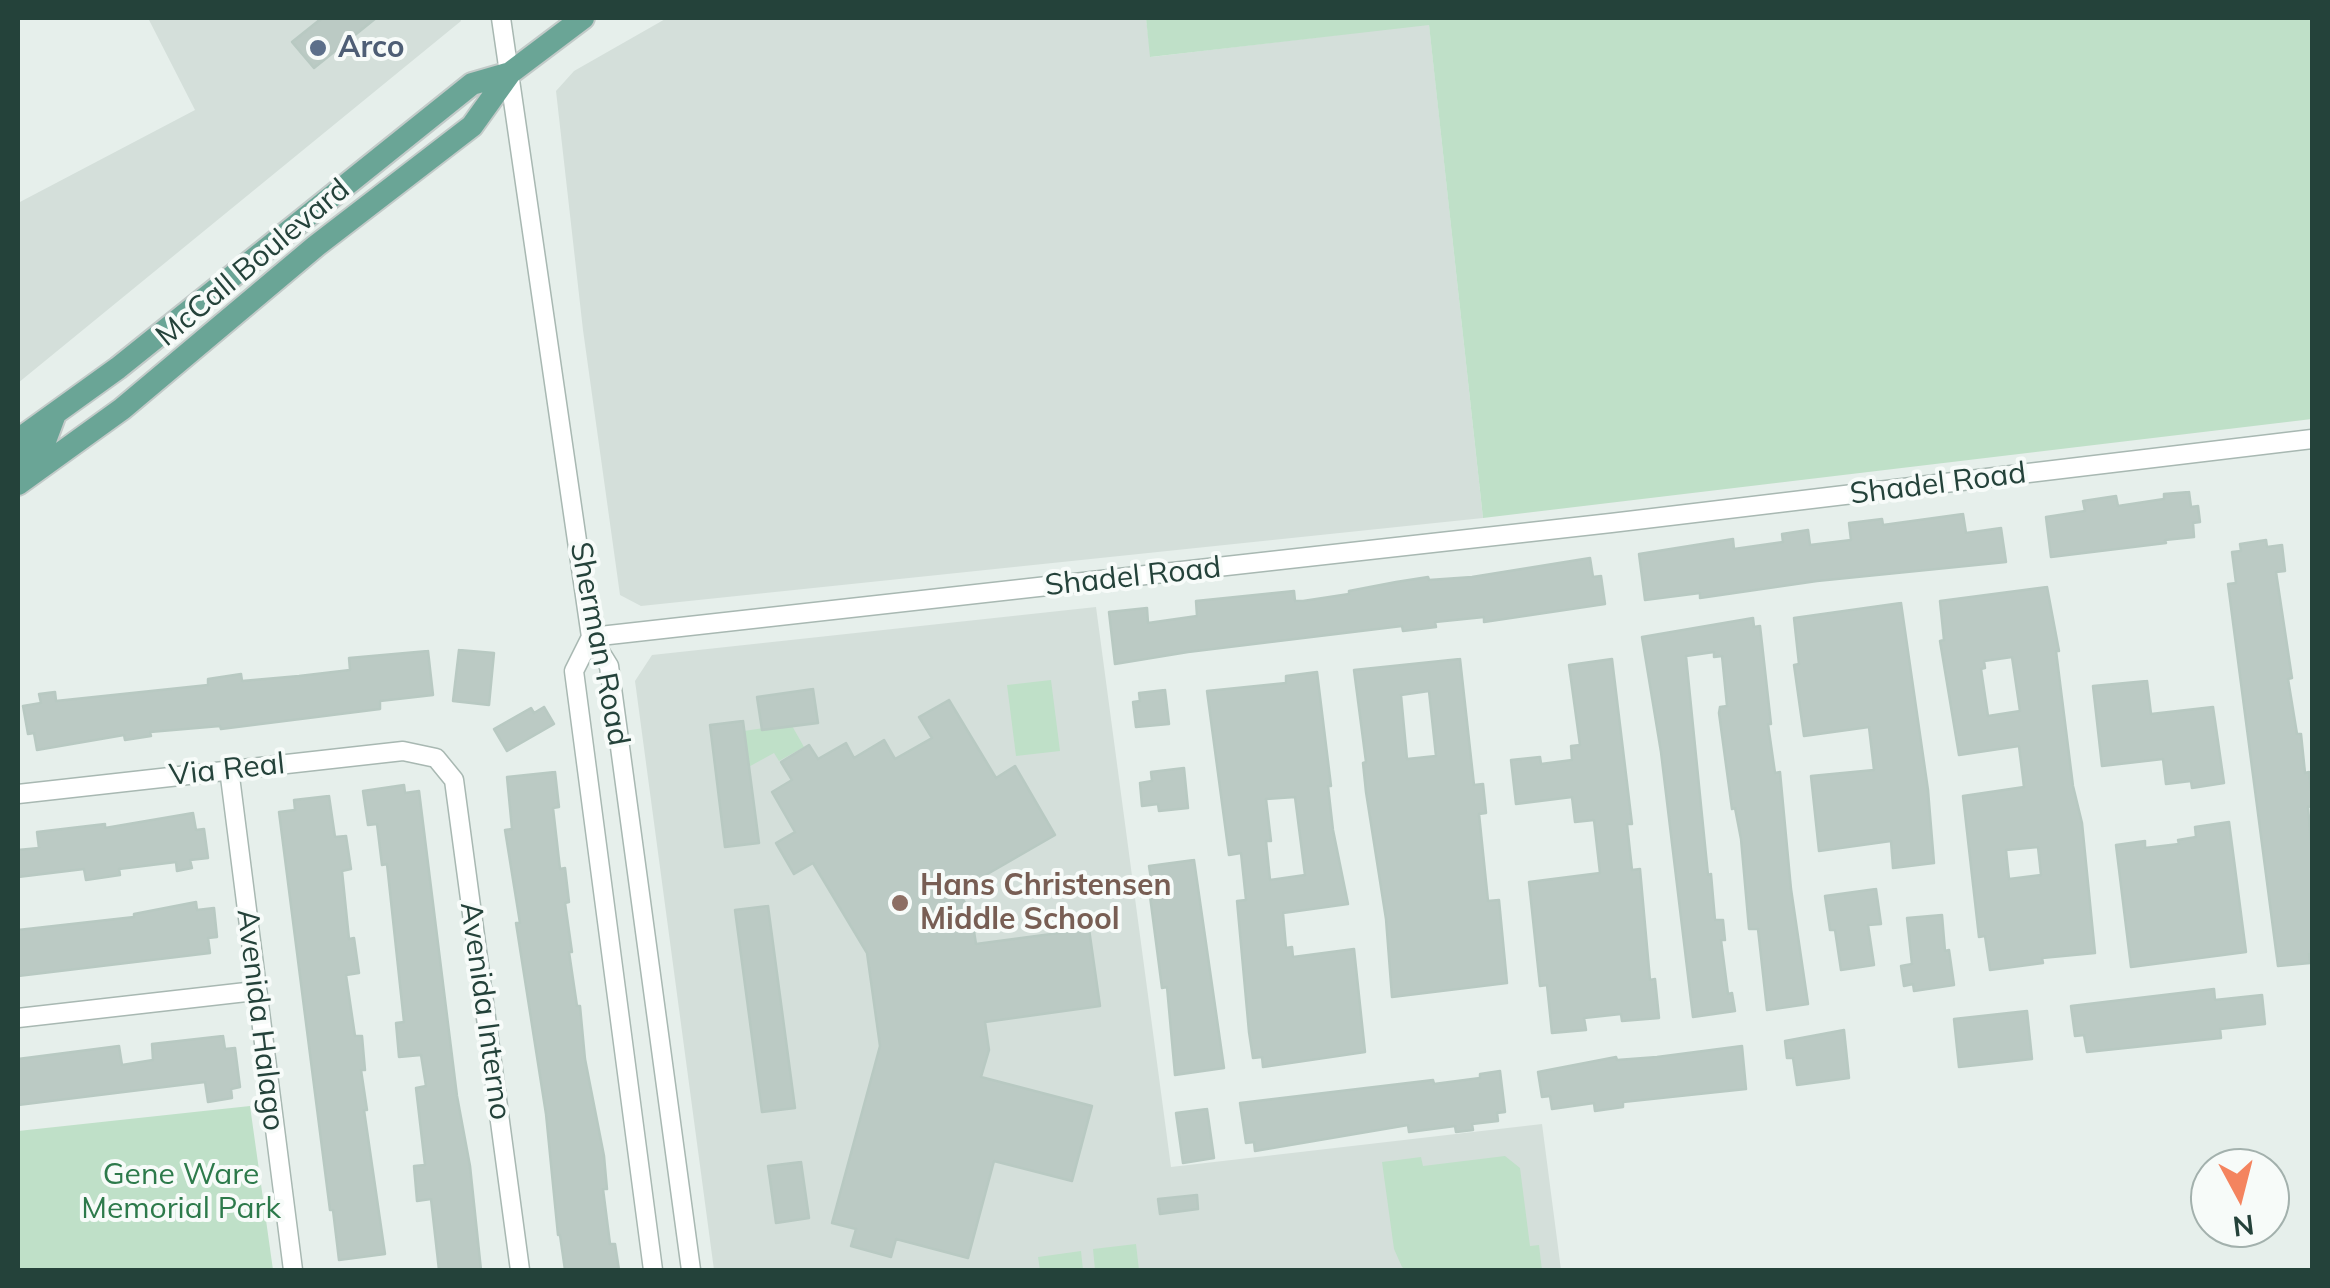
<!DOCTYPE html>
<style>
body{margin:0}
#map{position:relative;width:2330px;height:1288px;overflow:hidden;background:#e6efeb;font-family:Mulish,sans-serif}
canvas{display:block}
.frame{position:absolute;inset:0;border:20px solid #24423a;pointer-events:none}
.north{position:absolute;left:2190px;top:1148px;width:100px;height:100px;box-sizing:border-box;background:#f7fbf9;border:2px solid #a3b1ad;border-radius:50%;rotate:173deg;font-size:28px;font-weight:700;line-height:40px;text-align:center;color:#24423a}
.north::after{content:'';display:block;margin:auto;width:35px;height:45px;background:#f4845f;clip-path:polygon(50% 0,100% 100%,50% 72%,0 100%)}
</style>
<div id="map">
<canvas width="2330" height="1288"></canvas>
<div class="frame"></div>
<div class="north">N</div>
</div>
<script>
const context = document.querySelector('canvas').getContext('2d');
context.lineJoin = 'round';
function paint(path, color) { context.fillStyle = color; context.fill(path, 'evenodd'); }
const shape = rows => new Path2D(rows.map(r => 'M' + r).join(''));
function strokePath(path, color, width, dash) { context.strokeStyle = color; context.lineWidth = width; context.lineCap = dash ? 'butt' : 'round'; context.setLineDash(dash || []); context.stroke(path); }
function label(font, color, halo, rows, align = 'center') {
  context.font = font + ' Mulish,sans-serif'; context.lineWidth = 8; context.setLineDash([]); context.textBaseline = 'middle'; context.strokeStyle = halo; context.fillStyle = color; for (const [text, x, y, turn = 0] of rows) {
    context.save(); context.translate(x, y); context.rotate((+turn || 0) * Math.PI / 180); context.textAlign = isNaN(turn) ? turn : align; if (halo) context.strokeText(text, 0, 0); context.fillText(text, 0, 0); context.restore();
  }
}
const built = shape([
 [148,18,460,18,461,21,18,383,18,203,195,110],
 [667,18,1146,18,1151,57,1429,24,1483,518,641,606,620,595,583,330,556,91,574,71],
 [1096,607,1171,1167,1542,1124,1561,1270,714,1270,635,681,652,655]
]);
const green = shape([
 [1146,18,2312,18,2312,419,1483,518,1429,25,1150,57],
 [1051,680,1060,751,1016,756,1007,685],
 [791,724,804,747,779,761,774,753,743,770,737,732],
 [250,1106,273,1270,18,1270,18,1131],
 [1505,1156,1520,1168,1530,1246,1539,1245,1542,1270,1406,1270,1402,1267,1394,1249,1382,1162,1421,1157,1423,1166],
 [1136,1244,1139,1270,1095,1270,1093,1249],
 [1081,1251,1083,1270,1040,1270,1038,1257]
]);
const building = shape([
 [322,18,376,18,314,68,292,42,322,18],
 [2189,492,2191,507,2198,506,2200,522,2193,523,2194,537,2165,540,2166,543,2051,557,2046,517,2085,511,2083,501,2116,496,2118,506,2164,499,2164,494,2189,492],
 [1963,514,1966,533,2001,528,2006,562,1817,581,1700,598,1700,593,1645,600,1639,554,1733,539,1734,549,1783,542,1782,534,1808,530,1810,545,1851,540,1849,523,1882,519,1883,525,1963,514],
 [2266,540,2267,547,2282,545,2285,571,2276,572,2292,678,2288,679,2297,734,2301,734,2305,773,2309,772,2312,798,2312,806,2308,807,2312,854,2312,954,2309,954,2310,963,2278,966,2228,584,2236,583,2232,552,2241,551,2240,544,2266,540],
 [1590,558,1593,577,1601,576,1605,604,1484,622,1484,617,1435,622,1436,627,1403,631,1402,626,1188,652,1115,664,1109,612,1147,608,1148,623,1197,616,1196,601,1294,591,1295,601,1303,601,1349,594,1349,591,1396,582,1428,577,1429,580,1472,577,1590,558],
 [2047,587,2059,651,2056,651,2073,786,2082,823,2095,953,2042,958,2043,963,1990,970,1985,936,1979,937,1963,796,2024,787,2019,746,1959,755,1940,641,1944,640,1940,601,2047,587],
 [2012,657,2020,711,1988,716,1981,669,1985,668,1984,661,2012,657],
 [2038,847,2041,875,2009,879,2006,850,2038,847],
 [1901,603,1928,790,1934,863,1893,868,1891,841,1819,851,1811,776,1874,770,1869,727,1804,736,1794,665,1799,664,1794,618,1901,603],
 [1753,618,1754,627,1760,626,1771,724,1768,724,1775,773,1780,772,1791,889,1808,1004,1767,1010,1758,929,1749,929,1741,839,1735,808,1732,809,1719,713,1720,707,1727,706,1722,656,1714,657,1714,652,1686,656,1708,875,1711,874,1715,920,1723,920,1725,940,1721,940,1728,994,1732,993,1735,1011,1693,1017,1661,752,1642,637,1753,618],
 [459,650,494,653,489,705,453,701,459,650],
 [428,651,433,695,380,701,380,709,221,729,220,726,150,732,151,736,125,740,124,735,37,750,34,733,28,734,23,706,41,703,39,694,55,692,56,701,208,685,208,679,241,674,242,681,299,676,350,670,349,658,428,651],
 [1460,659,1474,785,1483,784,1486,813,1479,814,1488,901,1499,900,1507,983,1392,997,1386,919,1366,792,1363,763,1366,762,1354,670,1460,659],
 [1429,691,1436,756,1407,759,1401,695,1429,691],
 [1612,659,1632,824,1627,824,1632,870,1640,869,1650,980,1655,979,1659,1018,1622,1021,1621,1014,1584,1018,1586,1030,1552,1033,1547,985,1540,986,1529,882,1600,873,1594,820,1575,822,1572,797,1516,804,1511,760,1540,757,1541,764,1572,760,1571,746,1580,745,1569,665,1612,659],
 [1317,672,1331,786,1328,786,1333,830,1348,904,1283,913,1286,948,1292,947,1293,957,1354,949,1365,1052,1263,1067,1262,1057,1253,1058,1249,1032,1237,901,1246,900,1241,853,1229,855,1207,691,1286,683,1286,676,1317,672],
 [1295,797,1305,875,1270,880,1266,841,1271,841,1266,799,1295,797],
 [2147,681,2151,714,2213,707,2224,783,2192,788,2191,781,2166,784,2163,759,2102,766,2093,686,2147,681],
 [813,689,818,723,762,730,757,697,813,689],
 [1165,690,1169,724,1136,727,1133,702,1140,701,1139,693,1165,690],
 [949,700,996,778,1015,766,1055,835,958,891,971,913,976,944,1089,929,1100,1006,985,1022,989,1050,981,1077,1092,1106,1072,1181,994,1161,968,1258,896,1239,891,1257,851,1246,856,1229,832,1223,880,1046,867,953,813,863,794,874,776,843,795,832,772,792,792,780,781,762,809,745,818,759,846,743,854,758,884,740,895,759,932,738,919,717,949,700],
 [544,707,554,724,507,751,494,729,531,708,534,713,544,707],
 [743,721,759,843,725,847,710,725,743,721],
 [1184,768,1188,808,1159,811,1158,804,1142,806,1140,783,1152,781,1151,772,1184,768],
 [555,772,559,807,553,808,560,869,565,868,569,902,565,903,572,952,569,952,577,1006,580,1006,585,1059,604,1156,607,1189,603,1189,610,1244,615,1244,619,1270,565,1270,560,1235,558,1235,546,1114,516,923,520,923,505,830,512,829,507,777,555,772],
 [404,785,405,793,419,791,457,1096,470,1166,481,1270,439,1270,431,1199,417,1201,414,1166,425,1165,416,1088,426,1086,421,1055,399,1057,396,1023,404,1022,387,864,382,865,377,824,368,825,363,791,404,785],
 [329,796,335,837,346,836,351,869,342,871,349,939,354,938,359,973,346,975,355,1036,362,1036,365,1070,361,1070,367,1110,364,1110,385,1254,339,1260,333,1210,330,1210,279,812,295,810,294,800,329,796],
 [193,813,196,830,204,829,208,858,190,860,192,868,177,871,176,862,119,869,120,875,86,880,84,869,18,877,18,850,39,848,37,832,105,824,105,828,193,813],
 [2229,822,2246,952,2131,967,2116,845,2145,841,2145,848,2179,844,2178,840,2196,837,2195,827,2229,822],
 [1194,860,1224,1068,1175,1075,1167,987,1162,988,1150,896,1141,897,1139,880,1151,879,1149,866,1194,860],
 [1876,889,1881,924,1868,925,1874,965,1841,970,1835,930,1830,930,1825,896,1876,889],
 [196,902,197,910,214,908,217,937,208,938,210,953,18,976,18,930,134,917,134,914,196,902],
 [768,906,795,1108,762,1112,735,910,768,906],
 [1942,915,1945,951,1949,950,1954,985,1914,991,1913,984,1904,986,1901,966,1912,964,1907,918,1942,915],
 [2214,989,2215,1000,2262,995,2265,1024,2220,1029,2221,1038,2087,1052,2084,1035,2075,1036,2071,1006,2214,989],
 [2027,1011,2032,1059,1959,1067,1954,1019,2027,1011],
 [1844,1030,1849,1078,1797,1085,1793,1058,1787,1058,1785,1041,1844,1030],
 [223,1036,225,1049,235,1048,240,1087,231,1089,232,1098,208,1102,205,1082,18,1105,18,1059,119,1046,122,1065,153,1060,152,1044,223,1036],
 [1742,1046,1746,1089,1623,1102,1623,1107,1595,1111,1594,1103,1552,1109,1550,1096,1542,1097,1538,1072,1616,1057,1617,1060,1657,1057,1742,1046],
 [1500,1071,1505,1112,1497,1113,1498,1121,1472,1124,1473,1130,1456,1132,1455,1126,1409,1132,1408,1125,1255,1151,1254,1142,1246,1143,1240,1103,1433,1080,1434,1084,1480,1078,1480,1074,1500,1071],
 [1207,1109,1214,1158,1183,1163,1176,1113,1207,1109],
 [801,1162,809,1218,776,1223,768,1166,801,1162],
 [1197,1195,1198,1209,1160,1214,1158,1199,1197,1195]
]);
const minor = shape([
 [501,18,591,637,609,666,691,1270],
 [591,637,1611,523,2312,439],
 [591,637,574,671,653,1270],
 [229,769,293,1270],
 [18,794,403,751,436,758,454,780,520,1270],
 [18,1018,255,991]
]);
const major = shape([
 [18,440,118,368,472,84,510,73],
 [18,459,45,441,55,414],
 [18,484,122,409,316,246,472,126,510,73,583,18]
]);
const markers = [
 [318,48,10,"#5c6f8a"],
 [900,903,10,"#8d6e63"]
];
const serviceNames = [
 ["Arco",338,48]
];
const streetNames = [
 ["McCall Boulevard",253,263,-40],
 ["Shadel Road",1938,484,-7],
 ["Shadel Road",1133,577,-6],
 ["Sherman Road",599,644,79],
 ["Via Real",227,770,-6],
 ["Avenida Interno",485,1011,82],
 ["Avenida Halago",260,1020,83]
];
const educationNames = [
 ["Hans Christensen",920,886],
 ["Middle School",920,920]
];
const parkNames = [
 ["Gene Ware",181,1175],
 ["Memorial Park",181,1209]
];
paint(built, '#d4dfda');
paint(green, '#bfe0c8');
paint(building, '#bbcac4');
strokePath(building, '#b8c9c2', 2.5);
strokePath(minor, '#a8b8b2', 21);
strokePath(major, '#c2cac8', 26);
strokePath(minor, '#fff', 18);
strokePath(major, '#6aa596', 22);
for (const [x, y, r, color] of markers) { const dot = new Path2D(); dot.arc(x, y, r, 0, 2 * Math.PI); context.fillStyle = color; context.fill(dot); strokePath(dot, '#f7fbf9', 4); }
label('bold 30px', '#4e5e75', '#f7fbf9', serviceNames, 'left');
label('30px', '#24423a', '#f7fbf9', streetNames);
label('bold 30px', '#785e54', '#f7fbf9', educationNames, 'left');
label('30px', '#2d7a4b', '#f7fbf9', parkNames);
</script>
